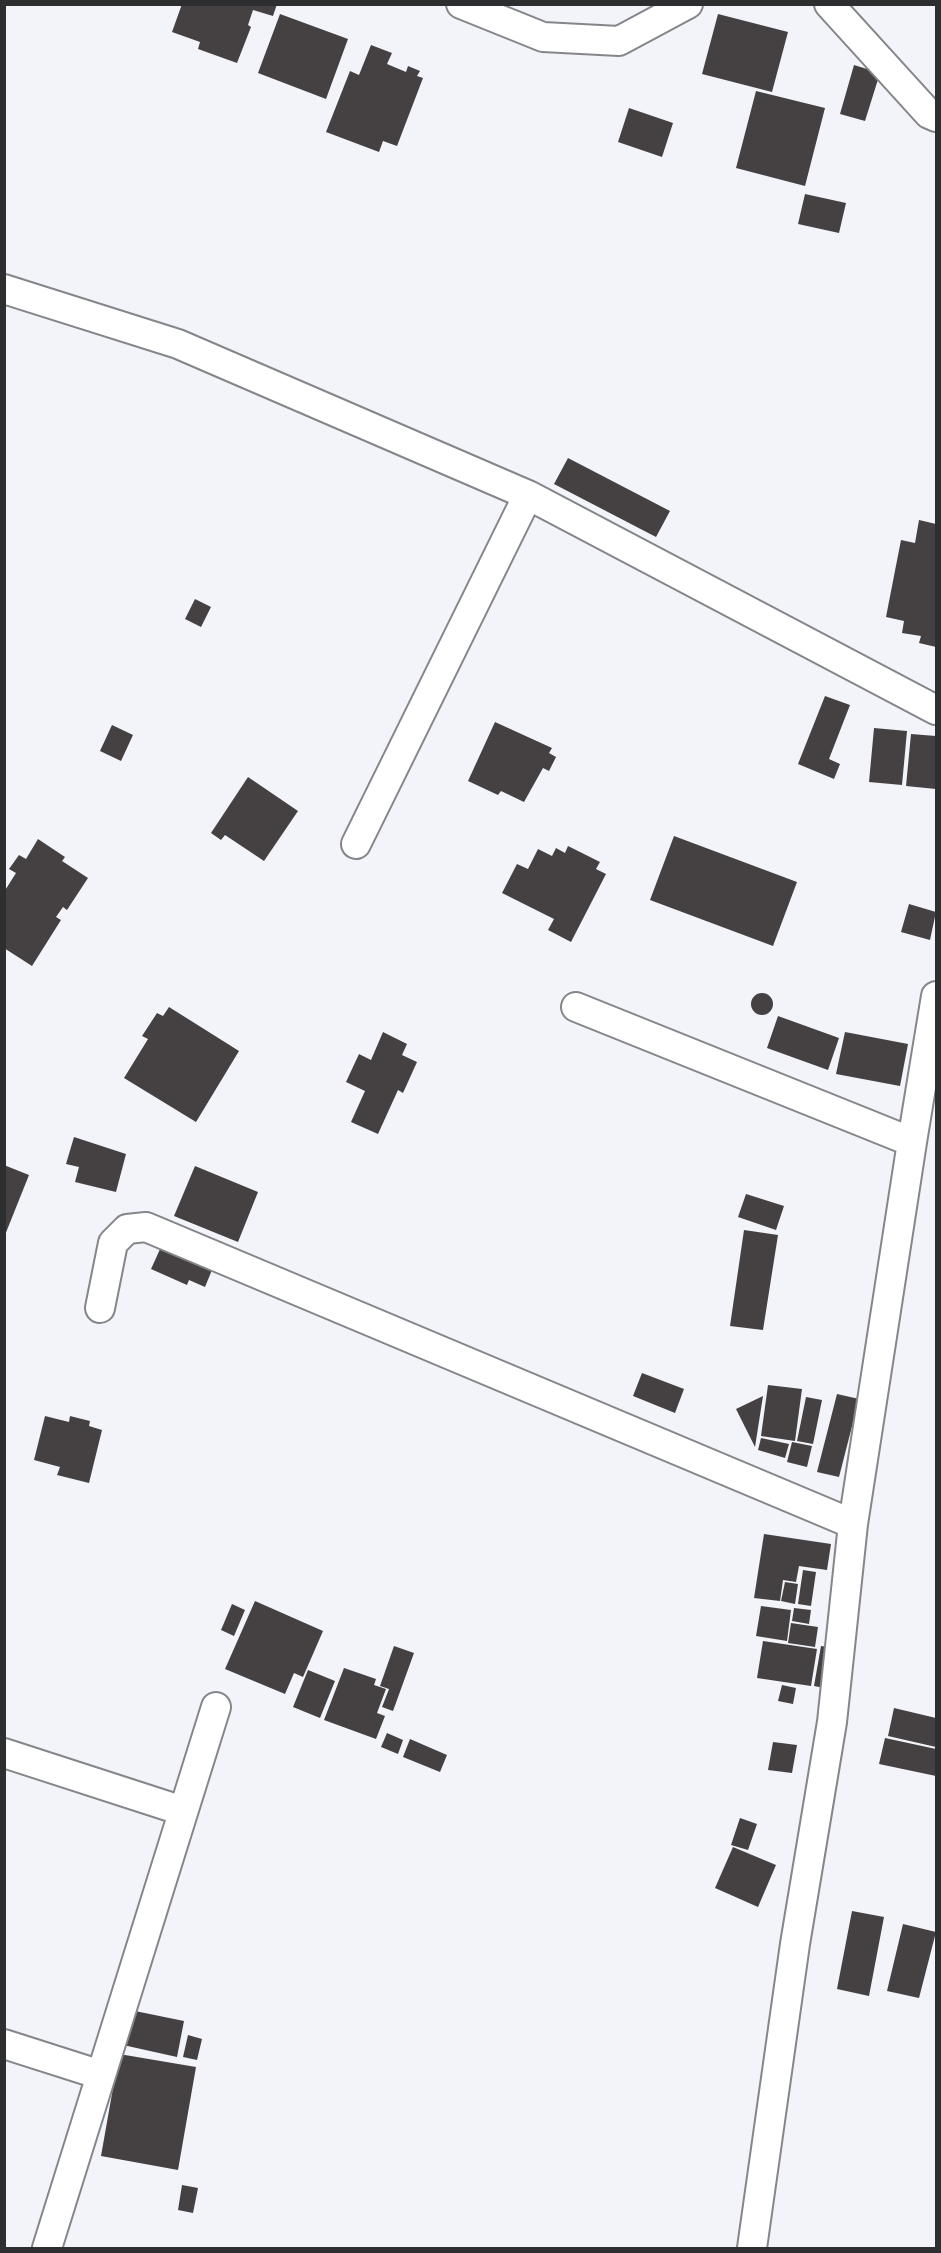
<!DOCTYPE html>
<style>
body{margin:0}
#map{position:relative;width:941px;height:2253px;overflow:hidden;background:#f2f4f9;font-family:"Asap Condensed",sans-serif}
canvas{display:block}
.frame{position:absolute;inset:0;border:6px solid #2d2e30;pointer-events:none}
</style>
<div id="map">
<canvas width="941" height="2253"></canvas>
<div class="frame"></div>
</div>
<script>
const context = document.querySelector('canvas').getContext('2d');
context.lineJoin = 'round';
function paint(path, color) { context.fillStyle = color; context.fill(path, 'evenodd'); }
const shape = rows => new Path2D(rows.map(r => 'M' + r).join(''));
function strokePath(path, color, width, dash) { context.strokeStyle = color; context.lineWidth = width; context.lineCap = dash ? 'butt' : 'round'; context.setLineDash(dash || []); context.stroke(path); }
const building = shape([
 [182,4,277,4,273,16,253,10,248,25,251,27,237,63,198,49,200,42,172,32],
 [280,14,348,39,326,99,258,73],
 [718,14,788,32,772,92,702,74],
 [371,45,392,53,387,64,406,72,408,66,420,71,417,76,423,78,397,146,383,141,379,152,326,132,350,71,359,75],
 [854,65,880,73,865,121,840,114],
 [756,91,825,108,805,186,736,168],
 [629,108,673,123,662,157,618,142],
 [805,194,846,203,839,233,798,224],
 [568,458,670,511,656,537,554,484],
 [919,520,936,524,936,647,919,643,921,636,902,633,904,621,886,617,901,540,915,543],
 [195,599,211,607,201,627,185,619],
 [825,696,850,705,829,759,840,764,834,779,798,764],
 [495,722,552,748,549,753,556,757,549,771,543,768,524,802,501,791,498,795,468,781],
 [112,725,133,735,121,761,100,751],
 [874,728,907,731,902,785,869,782],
 [911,734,936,736,936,789,906,786],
 [248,777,298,811,264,861,225,835,221,840,211,833],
 [674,836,797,882,773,946,650,900],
 [38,839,65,857,62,861,88,878,67,910,63,907,56,917,61,920,32,966,4,948,4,892,16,873,9,869,19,855,26,859],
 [568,846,600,862,596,869,606,874,571,942,548,930,554,919,502,893,517,864,528,869,538,849,552,856,556,848,565,853],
 [909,904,936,912,930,940,901,932],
 '751 1004a11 11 0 1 1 22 0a11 11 0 1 1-22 0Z',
 [169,1007,239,1051,196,1122,124,1078,148,1039,142,1036,157,1013,163,1016],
 [778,1016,839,1038,828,1070,767,1048],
 [383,1032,407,1044,402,1055,417,1062,403,1093,398,1090,378,1134,351,1122,365,1091,346,1082,359,1054,371,1060],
 [845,1032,908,1044,900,1086,836,1074],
 [74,1137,126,1154,116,1192,75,1182,79,1167,66,1164],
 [4,1165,29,1175,5,1235,4,1235],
 [195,1166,258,1192,238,1242,174,1216],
 [746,1194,784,1206,776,1230,738,1217],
 [744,1230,778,1235,763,1330,730,1326],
 [161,1247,212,1270,205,1287,189,1280,187,1285,151,1269],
 [642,1373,684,1389,675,1413,633,1396],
 [768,1385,802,1389,795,1441,761,1436],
 [837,1394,859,1399,839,1477,817,1472],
 [763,1396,755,1447,736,1409],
 [806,1397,822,1400,813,1444,797,1441],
 [45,1416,69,1422,70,1416,90,1421,89,1426,102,1430,89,1483,57,1475,60,1467,34,1460],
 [761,1438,789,1444,785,1458,758,1450],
 [792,1442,812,1446,807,1467,787,1462],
 [764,1534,831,1544,827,1570,799,1566,796,1582,783,1580,780,1601,754,1598],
 [803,1570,816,1572,811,1606,798,1604],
 [785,1582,798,1584,795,1604,781,1601],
 [255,1601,323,1631,303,1677,294,1673,285,1694,225,1669],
 [232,1604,245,1610,234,1636,221,1630],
 [761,1606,791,1610,787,1641,756,1636],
 [794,1608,811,1610,809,1624,792,1621],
 [791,1623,818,1627,815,1647,788,1643],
 [763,1641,817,1649,811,1686,757,1678],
 [394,1646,414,1653,393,1711,382,1707,389,1689,380,1686],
 [821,1646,837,1648,829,1689,814,1686],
 [344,1668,376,1679,374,1685,386,1689,377,1713,385,1716,376,1739,324,1720],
 [308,1670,335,1681,320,1718,293,1707],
 [782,1685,796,1688,793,1704,778,1701],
 [894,1708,936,1718,936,1747,888,1736],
 [387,1733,403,1740,398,1754,381,1747],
 [885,1738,936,1749,936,1776,879,1764],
 [410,1739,447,1755,440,1772,403,1757],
 [773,1742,797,1745,792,1773,768,1770],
 [740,1818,757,1824,748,1850,731,1845],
 [733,1847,776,1865,758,1907,715,1888],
 [852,1911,884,1917,869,1996,837,1989],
 [903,1924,936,1932,919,1998,887,1991],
 [130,2010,184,2021,177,2057,123,2045],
 [188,2035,202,2039,197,2060,183,2057],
 [119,2054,196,2067,178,2170,101,2156],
 [182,2185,198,2188,193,2213,178,2210]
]);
const minor = shape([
 [461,4,543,37,619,41,688,4],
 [829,4,929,114,936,117],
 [4,289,178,344,528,495,936,710],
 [356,844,528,495],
 [576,1007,912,1142],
 [100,1308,113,1243,127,1229,146,1227,853,1524],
 [4,1753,183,1811],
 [4,2044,101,2075],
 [47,2248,216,1707],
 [752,2248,795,1944,832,1722,853,1524,912,1142,936,996]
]);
paint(building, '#454143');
strokePath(minor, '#84868a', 32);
strokePath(minor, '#fff', 28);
</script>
